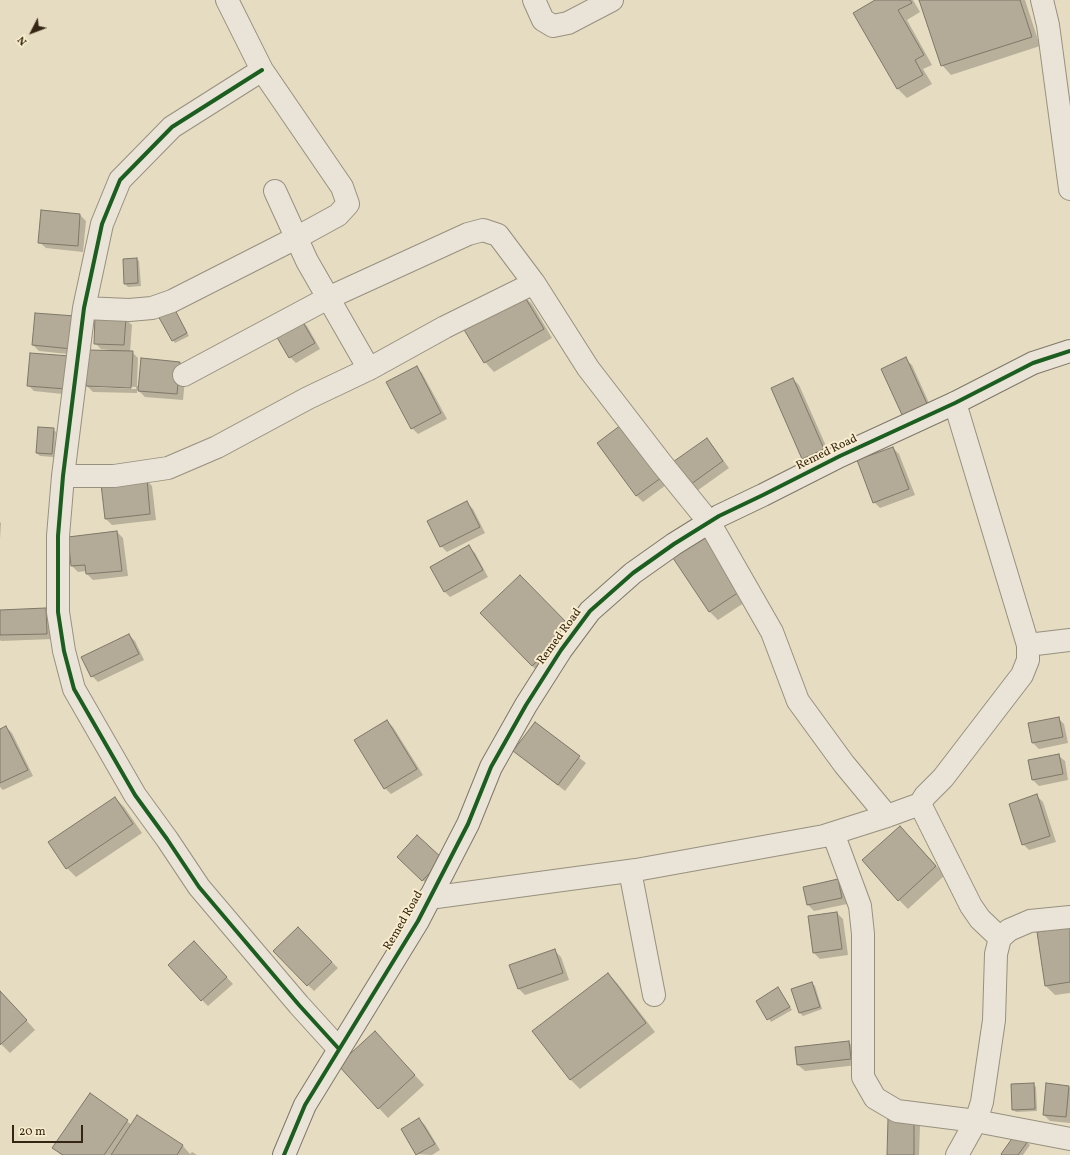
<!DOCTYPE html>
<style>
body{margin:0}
#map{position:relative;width:1070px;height:1155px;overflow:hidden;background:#e6dcc1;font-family:Vollkorn,serif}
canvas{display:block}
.north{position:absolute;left:12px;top:12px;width:40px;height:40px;-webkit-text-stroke:3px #f8edcd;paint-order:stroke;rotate:228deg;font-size:11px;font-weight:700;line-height:16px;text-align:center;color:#352515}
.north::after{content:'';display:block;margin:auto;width:14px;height:18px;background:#352515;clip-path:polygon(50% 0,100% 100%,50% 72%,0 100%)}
.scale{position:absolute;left:12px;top:1125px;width:71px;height:18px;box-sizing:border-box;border:2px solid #352515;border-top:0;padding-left:5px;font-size:12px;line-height:14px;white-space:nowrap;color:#352515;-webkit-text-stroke:3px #f8edcd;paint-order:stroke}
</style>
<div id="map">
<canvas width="1070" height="1155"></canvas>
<div class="north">N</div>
<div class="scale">20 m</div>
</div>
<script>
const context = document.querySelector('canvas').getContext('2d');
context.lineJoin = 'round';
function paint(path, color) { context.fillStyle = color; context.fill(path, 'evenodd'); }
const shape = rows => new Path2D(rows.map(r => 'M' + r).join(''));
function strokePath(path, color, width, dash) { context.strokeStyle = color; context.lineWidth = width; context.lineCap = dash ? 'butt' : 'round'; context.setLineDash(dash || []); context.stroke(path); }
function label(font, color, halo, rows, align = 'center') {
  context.font = font + ' Vollkorn,serif'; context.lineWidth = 4; context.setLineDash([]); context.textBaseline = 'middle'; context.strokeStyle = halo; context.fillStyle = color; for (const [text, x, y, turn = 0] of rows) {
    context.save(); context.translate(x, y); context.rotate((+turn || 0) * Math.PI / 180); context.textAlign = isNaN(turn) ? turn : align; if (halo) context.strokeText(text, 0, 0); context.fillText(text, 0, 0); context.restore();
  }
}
const shadow = shape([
 [877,0,913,0,920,12,907,20,932,65,923,69,932,84,907,98,898,89,854,13],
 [923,0,1025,0,1040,46,951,75,942,65],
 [42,211,80,215,86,221,83,252,46,248,39,242],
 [137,259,139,261,141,286,128,287,125,284,124,260],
 [523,295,532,304,552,338,494,372,485,362],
 [175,310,189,336,175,343,173,340],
 [36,314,77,355,39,351,33,345],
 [125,319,132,325,130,352,132,352,138,358,137,386,180,363,186,369,183,400,145,397,137,389,137,393,93,392,87,386,110,352,110,350,101,349,95,343],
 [92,385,136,387,136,389,92,387],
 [301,320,307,326,320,349,296,363,290,357],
 [69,357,72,395,34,391,28,385],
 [905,359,912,365,933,412,910,423],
 [416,367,422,373,447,419,418,434,412,428],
 [793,379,799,385,830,455,808,464,802,458],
 [53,429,56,432,54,457,40,456,37,453],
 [707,440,713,446,729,468,694,493,672,464],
 [598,444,670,482,643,502,637,496],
 [893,448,899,454,915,495,880,508,874,502],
 [146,480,152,486,156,520,112,525,106,519],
 [467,503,473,509,485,533,447,552,441,546],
 [0,522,1,523,0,539],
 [117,532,123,538,128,576,93,580,87,574,87,571,78,572,72,566],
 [469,547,475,553,488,577,450,597,444,591],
 [674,558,753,597,718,620,709,611],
 [45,609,52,616,53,639,1,641,0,640,0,611],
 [482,613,580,638,541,675],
 [129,635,135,641,144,660,98,682,92,676],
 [1058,718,1064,724,1068,743,1039,749,1033,743],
 [387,721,393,727,423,775,391,794,385,788],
 [535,724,586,763,565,791,514,751],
 [6,727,12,733,33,776,3,790,0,787,0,730],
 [1058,755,1065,761,1068,780,1039,786,1033,780],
 [1037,796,1043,802,1056,842,1029,850,1023,844],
 [115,798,124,807,142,833,76,877,67,868],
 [909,836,945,875,908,909,899,900],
 [442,860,429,886,404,863],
 [837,880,843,886,847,904,814,911,808,905],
 [837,913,843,919,848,955,820,959,814,953],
 [298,928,338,968,314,991,274,951],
 [1070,928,1070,993,1055,995,1046,986],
 [200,948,233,984,208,1006,202,1000],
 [555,951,561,957,569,980,525,995,519,989],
 [608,974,617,983,655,1032,580,1089,571,1080,534,1031],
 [812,983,815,986,822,1009,803,1016,800,1013,792,990],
 [0,991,35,1030,10,1053,0,1043],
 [780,991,792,1010,771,1022,757,1001],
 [384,1042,424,1085,388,1118,339,1065],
 [848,1042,855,1048,857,1065,805,1071,798,1065],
 [1033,1084,1036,1087,1037,1111,1016,1112,1013,1109],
 [1068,1087,1070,1088,1070,1123,1050,1121,1044,1115],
 [90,1094,132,1125,137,1116,183,1146,190,1154,192,1152,197,1155,61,1155,53,1147],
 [419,1119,425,1125,440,1150,432,1155,417,1154],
 [914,1120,920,1126,919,1155,888,1155],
 [1027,1142,1030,1145,1023,1155,1003,1155]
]);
const building = shape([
 [875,0,910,0,912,3,898,10,924,55,915,60,923,75,897,89,853,13,875,0],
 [919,0,1020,0,1032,37,941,66,919,0],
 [41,210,80,214,78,246,38,243,41,210],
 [137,258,138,283,124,284,123,259,137,258],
 [523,294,544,329,484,363,463,328,523,294],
 [173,306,187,333,172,341,157,314,173,306],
 [35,313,75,316,72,349,32,345,35,313],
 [95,316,126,318,124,345,94,344,95,316],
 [301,319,315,343,289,358,275,334,301,319],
 [87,350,133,351,131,388,86,386,87,350],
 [30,353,70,356,66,389,27,386,30,353],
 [906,357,928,406,903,417,881,369,906,357],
 [141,358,180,362,177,394,138,391,141,358],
 [417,366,441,413,411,429,386,382,417,366],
 [793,378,824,449,802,459,771,388,793,378],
 [625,422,665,475,636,496,597,443,625,422],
 [38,427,54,428,52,454,36,453,38,427],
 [707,438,723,461,687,487,670,464,707,438],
 [893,447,909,489,873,503,857,460,893,447],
 [147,479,150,514,105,519,101,484,147,479],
 [467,501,480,527,440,547,427,521,467,501],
 [117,531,122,571,86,574,85,565,71,566,68,537,117,531],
 [709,534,745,588,709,612,673,558,709,534],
 [469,545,483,570,444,592,430,567,469,545],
 [520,575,572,628,532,666,480,613,520,575],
 [46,608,47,634,0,635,0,610,46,608],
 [129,634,139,654,91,677,81,657,129,634],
 [1059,717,1063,737,1032,743,1028,723,1059,717],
 [387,720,417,769,384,789,354,740,387,720],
 [535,722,580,756,558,785,513,751,535,722],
 [6,726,28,770,0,783,0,729,6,726],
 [1059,754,1063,774,1032,780,1028,760,1059,754],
 [1037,794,1050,836,1022,845,1009,804,1037,794],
 [115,797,133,824,66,869,48,842,115,797],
 [900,826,936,866,898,901,862,860,900,826],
 [417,835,443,859,422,881,397,857,417,835],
 [838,879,842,898,807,905,803,887,838,879],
 [837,912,842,949,813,953,808,916,837,912],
 [298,927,332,962,307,986,273,951,298,927],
 [1070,927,1070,982,1045,986,1037,932,1070,927],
 [194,941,227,977,201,1001,168,965,194,941],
 [555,949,563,973,518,989,509,965,555,949],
 [608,973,646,1023,570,1080,532,1031,608,973],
 [812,982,820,1007,799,1013,791,989,812,982],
 [778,987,790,1007,767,1020,756,1001,778,987],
 [0,991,27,1020,0,1045,0,991],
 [375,1031,415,1075,378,1109,338,1065,375,1031],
 [849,1041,851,1059,797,1065,795,1047,849,1041],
 [1034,1083,1035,1109,1012,1110,1011,1084,1034,1083],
 [1046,1083,1069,1086,1066,1117,1043,1115,1046,1083],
 [90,1093,128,1120,104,1155,63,1155,52,1148,90,1093],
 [137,1115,183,1145,177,1155,111,1155,137,1115],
 [419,1118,435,1144,416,1155,401,1129,419,1118],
 [888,1119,914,1119,914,1155,887,1155,888,1119],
 [1016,1133,1028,1141,1018,1155,1002,1155,1001,1154,1016,1133]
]);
const street = shape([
 [534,0,543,20,553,26,568,23,612,0],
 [1042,0,1048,25,1070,189],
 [262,70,172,127,120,180,102,224,84,308,63,476,58,536,58,612,64,651,74,689,135,795,167,839,199,887,299,1005,339,1049],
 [275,191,307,261,369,369],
 [84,308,129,310,152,308,172,301,296,238,338,215,348,204,342,187,262,70,227,0],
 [184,375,328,298,468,234,483,230,498,235,534,283,588,368,662,464,709,522,772,632,798,701,844,764,887,816],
 [63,476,114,476,168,468,217,447,308,398,369,369,445,327,534,283],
 [1028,645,1070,640],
 [920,804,971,906,980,919,1000,938],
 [833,833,860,906,863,934,863,1077,875,1098,897,1111,976,1121,1070,1139],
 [630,871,654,995],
 [429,898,636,870,824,836,887,816,920,804,925,796,943,778,1022,675,1028,660,1028,645,955,403],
 [957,1155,976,1121,982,1102,994,1020,996,954,1000,938,1009,930,1030,921,1070,917]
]);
const secondary = shape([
 [284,1155,305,1105,418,921,468,824,491,767,526,705,561,650,590,611,633,573,674,544,719,516,763,495,840,456,955,403,1033,363,1070,351]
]);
const cycleway = shape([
 [262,70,172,127,120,180,102,224,84,308,63,476,58,536,58,612,64,651,74,689,135,795,167,839,199,887,299,1005,339,1049],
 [284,1155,305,1105,418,921,468,824,491,767,526,705,561,650,590,611,633,573,674,544,719,516,763,495,840,456,955,403,1033,363,1070,351]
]);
const streetNames = [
 ["Remed Road",827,453,-26],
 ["Remed Road",560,637,-54],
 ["Remed Road",404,921,-60]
];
paint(shadow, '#0003');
paint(building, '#b3ab98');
strokePath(building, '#7f7768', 1);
strokePath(street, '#98907f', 24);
strokePath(secondary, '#7f7768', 24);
strokePath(street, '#e9e4d7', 22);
strokePath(secondary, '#e9e4d7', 22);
strokePath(cycleway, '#1b5e20', 4);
label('12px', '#352515', '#f8edcd', streetNames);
</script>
